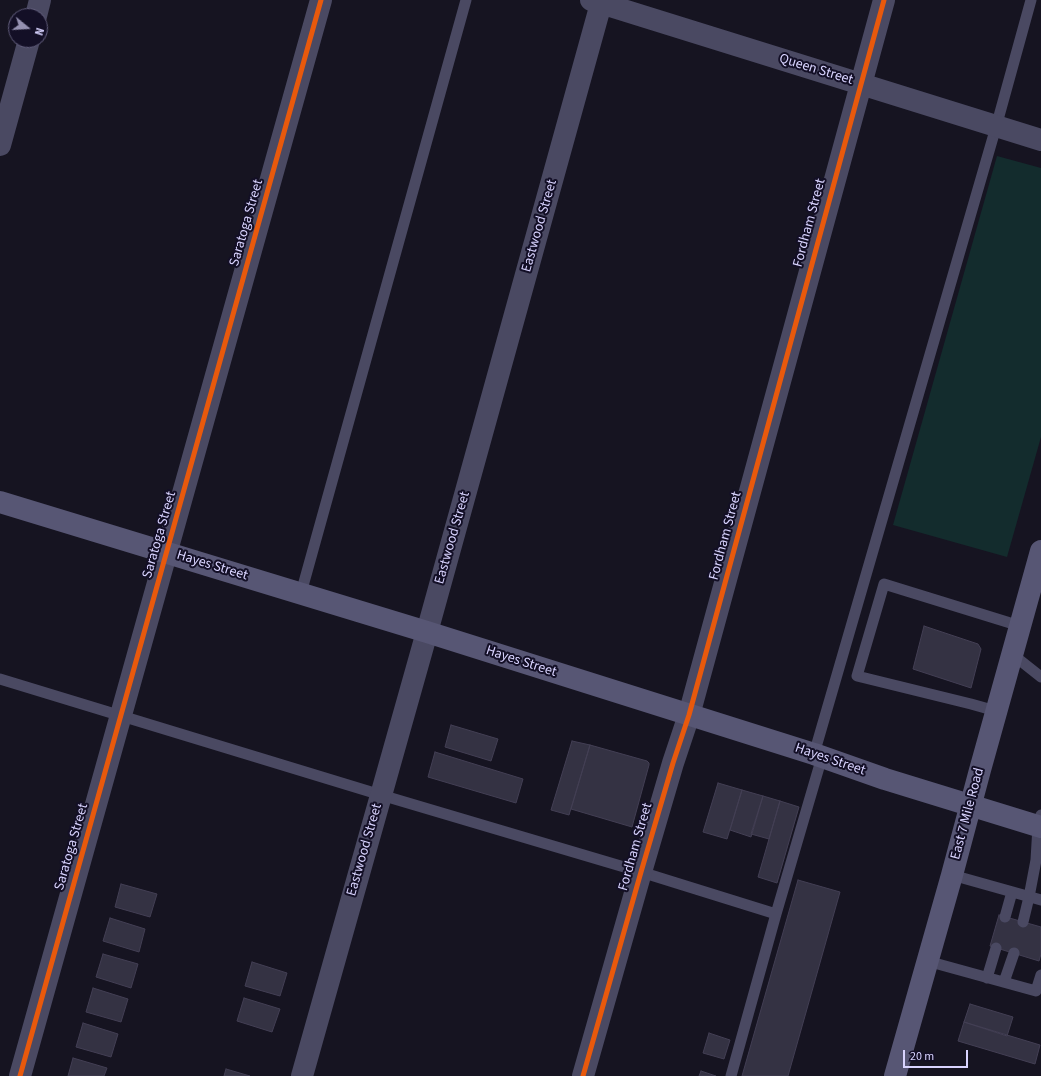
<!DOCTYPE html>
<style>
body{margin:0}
#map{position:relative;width:1041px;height:1076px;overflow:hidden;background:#161421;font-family:"Source Sans 3",sans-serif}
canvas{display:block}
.north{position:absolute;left:8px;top:8px;width:40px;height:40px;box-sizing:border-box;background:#130f26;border:1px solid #625e7d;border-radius:50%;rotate:108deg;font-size:11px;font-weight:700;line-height:16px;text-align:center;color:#d9d4ff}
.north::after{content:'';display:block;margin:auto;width:14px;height:18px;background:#9591b1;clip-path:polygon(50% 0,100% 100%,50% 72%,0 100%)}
.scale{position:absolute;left:903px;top:1050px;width:65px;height:18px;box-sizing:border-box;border:2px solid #d9d4ff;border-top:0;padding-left:5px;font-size:12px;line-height:14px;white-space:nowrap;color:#d9d4ff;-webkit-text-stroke:3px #130f26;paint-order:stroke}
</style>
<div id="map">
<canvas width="1041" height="1076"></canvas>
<div class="north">N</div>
<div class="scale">20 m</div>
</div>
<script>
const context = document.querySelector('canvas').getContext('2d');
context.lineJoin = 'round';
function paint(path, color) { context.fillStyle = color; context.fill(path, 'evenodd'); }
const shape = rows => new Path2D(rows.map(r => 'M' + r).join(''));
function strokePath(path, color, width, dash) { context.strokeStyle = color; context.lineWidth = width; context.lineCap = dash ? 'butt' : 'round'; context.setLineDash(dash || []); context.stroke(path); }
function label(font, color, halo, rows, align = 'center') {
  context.font = font + ' "Source Sans 3",sans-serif'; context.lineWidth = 4; context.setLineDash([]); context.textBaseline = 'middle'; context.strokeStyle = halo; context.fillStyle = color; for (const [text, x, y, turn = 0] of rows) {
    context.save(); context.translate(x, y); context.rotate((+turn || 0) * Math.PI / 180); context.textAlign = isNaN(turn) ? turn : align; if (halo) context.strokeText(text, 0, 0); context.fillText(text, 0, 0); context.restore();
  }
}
const green = shape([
 [997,156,1041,168,1041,437,1007,557,893,525]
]);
const building = shape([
 [924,626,978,644,981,649,971,688,913,669,924,626],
 [451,725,498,739,491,761,445,747,451,725],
 [572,741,590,745,569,815,551,810,572,741],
 [590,745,647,761,649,763,649,765,632,827,571,809,590,745],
 [435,752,523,779,516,803,428,777,435,752],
 [718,783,742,790,727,839,703,832,718,783],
 [742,790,763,796,751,837,730,830,742,790],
 [763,796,780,801,769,839,751,834,763,796],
 [780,801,799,807,777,883,758,877,780,801],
 [798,880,840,892,788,1076,742,1076,798,880],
 [121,884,157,894,150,917,115,907,121,884],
 [999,915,1041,927,1041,954,1039,961,990,946,999,915],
 [110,918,145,929,139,952,103,941,110,918],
 [103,954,138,964,131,988,96,977,103,954],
 [252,962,287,973,280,996,245,986,252,962],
 [93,988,128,999,121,1022,86,1012,93,988],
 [244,998,280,1009,272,1032,237,1021,244,998],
 [970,1004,1013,1017,1007,1036,964,1022,970,1004],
 [964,1022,1040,1045,1035,1064,958,1041,964,1022],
 [83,1023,118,1034,111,1057,76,1047,83,1023],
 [709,1033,730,1040,724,1059,703,1053,709,1033],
 [73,1058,107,1068,104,1076,68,1076,73,1058],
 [226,1069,250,1076,224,1076,226,1069],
 [701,1071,716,1076,699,1076,701,1071]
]);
const lane = shape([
 [301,593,466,0],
 [1012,654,1041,677],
 [0,679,381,795,641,872,776,914],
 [996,711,971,704,857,676,884,584,1020,626],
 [814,754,996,127,1031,0],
 [952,875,1041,900],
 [1005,917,1012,892],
 [1023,922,1029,897,1036,860,1038,826,1041,815],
 [927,961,1036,991,1041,975],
 [987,978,996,948],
 [1004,982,1014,953],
 [731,1076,776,914,822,757]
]);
const street = shape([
 [591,0,1041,140],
 [36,16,40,0],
 [0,145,29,40],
 [20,1076,321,0],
 [302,1076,427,632,602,0],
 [583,1076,641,872,673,763,689,715,884,0]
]);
const secondary = shape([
 [0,502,427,632,814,754,885,779,1041,827],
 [895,1076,952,875,980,770,1041,551]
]);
const cycleway = shape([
 [20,1076,321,0],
 [583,1076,641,872,673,763,689,715,884,0]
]);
const streetNames = [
 ["Queen Street",816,70,17],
 ["Saratoga Street",247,223,-74],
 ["Fordham Street",810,223,-75],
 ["Eastwood Street",540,226,-74],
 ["Saratoga Street",160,535,-74],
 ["Fordham Street",726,536,-75],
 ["Eastwood Street",453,538,-74],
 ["Hayes Street",212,566,17],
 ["Hayes Street",521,662,18],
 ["Hayes Street",830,760,19],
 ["East 7 Mile Road",968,814,-75],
 ["Saratoga Street",72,847,-74],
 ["Fordham Street",636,847,-74],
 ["Eastwood Street",365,850,-74]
];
paint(green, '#132c2d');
paint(building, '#343243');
strokePath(building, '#433f54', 1);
strokePath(lane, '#4a4962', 11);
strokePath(street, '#4a4962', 22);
strokePath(secondary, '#575674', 22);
strokePath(cycleway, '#e8590c', 5);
label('14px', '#d9d4ff', '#130f26', streetNames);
</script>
